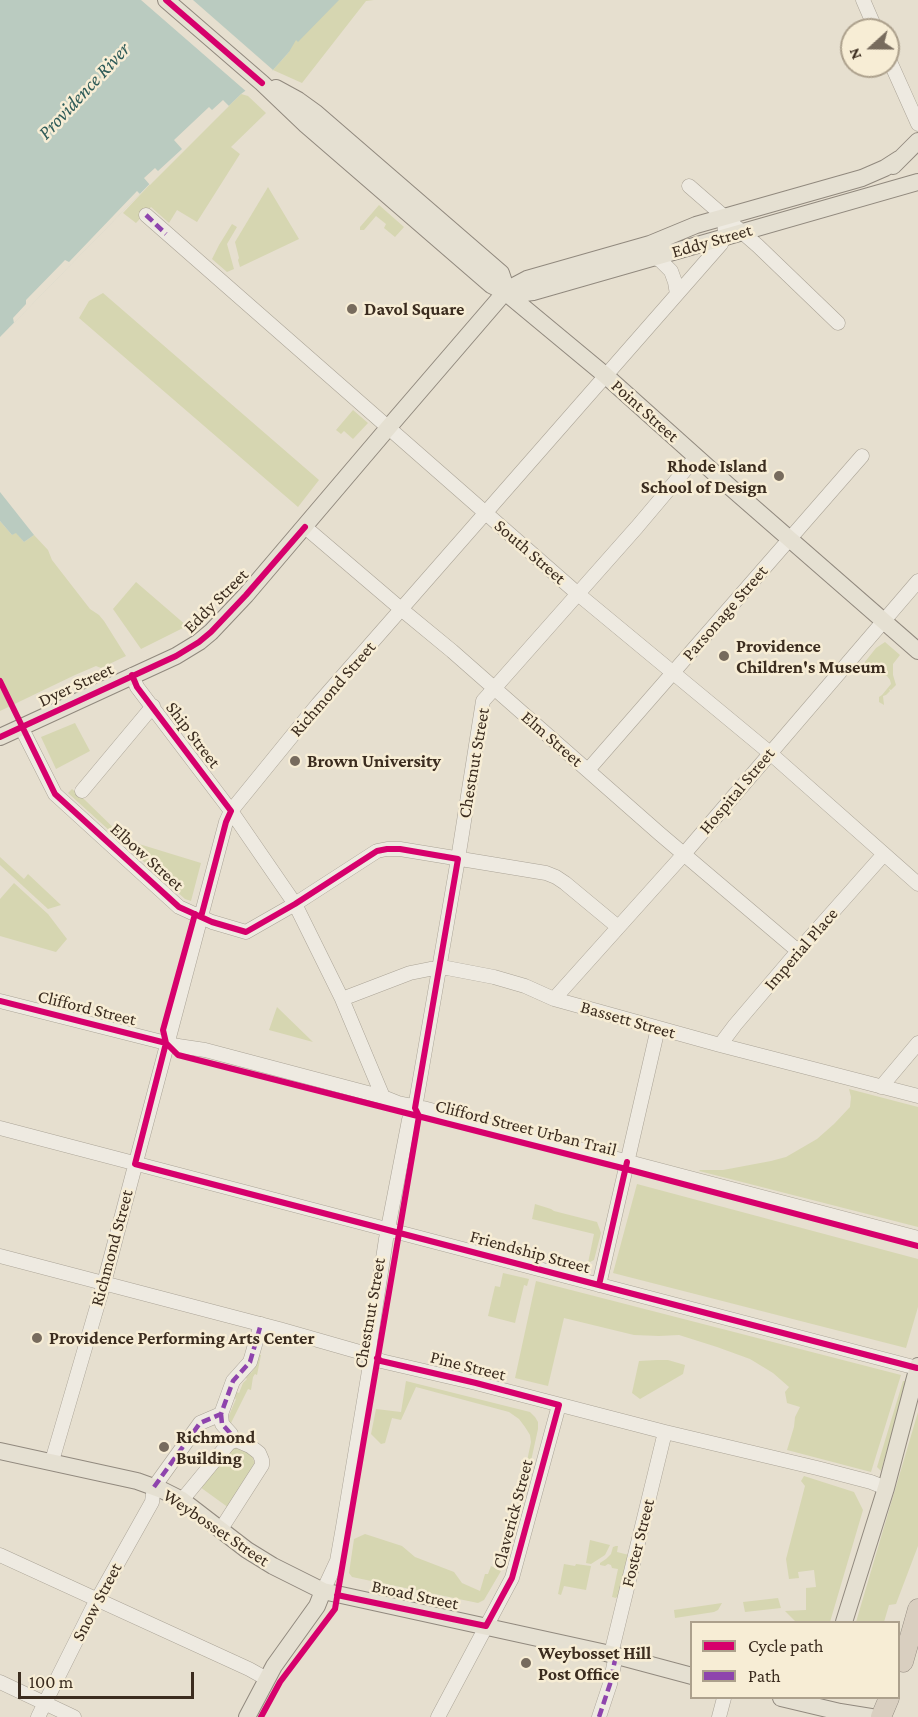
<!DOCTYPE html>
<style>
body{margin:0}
#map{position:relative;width:918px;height:1717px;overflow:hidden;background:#e6dfcf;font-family:"Crimson Pro",serif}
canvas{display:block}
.legend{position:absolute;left:690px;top:1621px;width:210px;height:78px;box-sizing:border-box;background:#f7edd5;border:2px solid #aca08c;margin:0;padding:8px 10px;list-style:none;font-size:18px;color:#3b2c1f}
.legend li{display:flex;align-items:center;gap:12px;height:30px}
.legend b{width:30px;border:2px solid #aca08c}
.north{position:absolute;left:840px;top:18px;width:60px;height:60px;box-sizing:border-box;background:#f7edd5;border:2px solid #aca08c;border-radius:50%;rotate:249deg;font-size:16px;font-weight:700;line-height:24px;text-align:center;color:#3b2c1f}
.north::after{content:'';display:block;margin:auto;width:21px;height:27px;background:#776b5d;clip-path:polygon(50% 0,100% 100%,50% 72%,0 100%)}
.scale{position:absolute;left:18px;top:1672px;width:176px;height:27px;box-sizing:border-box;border:3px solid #3b2c1f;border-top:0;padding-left:8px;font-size:18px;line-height:21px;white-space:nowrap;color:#3b2c1f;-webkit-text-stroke:4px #f7edd5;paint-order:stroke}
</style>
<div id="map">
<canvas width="918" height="1717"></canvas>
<ul class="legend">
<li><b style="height:8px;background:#d6006c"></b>Cycle path</li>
<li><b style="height:8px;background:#8e44ad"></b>Path</li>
</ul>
<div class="north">N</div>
<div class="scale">100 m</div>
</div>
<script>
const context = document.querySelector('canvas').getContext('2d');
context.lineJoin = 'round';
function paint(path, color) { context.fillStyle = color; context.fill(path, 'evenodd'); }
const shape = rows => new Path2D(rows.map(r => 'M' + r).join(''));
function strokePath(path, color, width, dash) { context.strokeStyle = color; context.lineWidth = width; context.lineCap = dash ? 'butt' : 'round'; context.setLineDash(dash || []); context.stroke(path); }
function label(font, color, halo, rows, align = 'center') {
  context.font = font + ' "Crimson Pro",serif'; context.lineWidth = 5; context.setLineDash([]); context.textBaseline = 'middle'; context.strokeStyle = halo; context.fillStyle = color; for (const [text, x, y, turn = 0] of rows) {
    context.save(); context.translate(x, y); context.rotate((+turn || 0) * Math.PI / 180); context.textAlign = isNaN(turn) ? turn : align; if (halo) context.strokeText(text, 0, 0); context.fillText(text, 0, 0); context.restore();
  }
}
const green = shape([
 [334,0,374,0,366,1,302,83,273,70,289,52,283,46],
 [241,94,248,96,266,113,231,147,240,154,197,222,177,210,169,223,151,207,136,223,123,213,171,162],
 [268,187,299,239,240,267,238,260,239,258,235,242],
 [379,205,404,227,395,237,384,228,386,224,376,216,364,230,360,230,360,227],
 [232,224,237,227,227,244,234,269,227,272,212,259,219,245],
 [103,293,319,480,298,507,79,318,89,301],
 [353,410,368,423,353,439,344,431,341,434,336,430],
 [0,521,12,535,16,532,24,542,34,535,48,550,52,560,90,609,99,615,104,621,126,656,101,668,96,666,75,675,0,711],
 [136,582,187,626,141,649,113,609],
 [885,642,900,655,893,664,893,675,896,685,891,690,889,689,890,691,886,695,883,696,884,705,879,702,879,697,882,695,891,684,890,680,887,676,877,675,864,663,876,648],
 [75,723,90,751,56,769,41,737],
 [72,789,85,800,126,840,201,863,191,901,185,899,68,793],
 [0,857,24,879,28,874,61,905,48,909,0,865],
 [14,883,48,914,67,939,56,952,0,936,0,899],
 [277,1007,313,1042,269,1030],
 [849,1089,918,1107,918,1227,699,1171,700,1170,723,1170,771,1161,786,1157,817,1139,834,1124,850,1107,851,1097],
 [637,1184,918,1259,918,1307,906,1348,613,1273],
 [535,1204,551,1209,554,1211,597,1222,601,1233,594,1260,588,1263,594,1234,532,1219],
 [503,1273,529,1279,527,1286,524,1285,515,1323,488,1316,495,1286,500,1287],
 [536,1281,901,1375,871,1472,787,1450,794,1427,795,1417,800,1407,787,1403,785,1392,789,1387,773,1373,750,1359,717,1347,679,1335,659,1336,634,1335,564,1318,548,1386,515,1378],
 [257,1354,261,1355,257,1375,255,1374,253,1377,251,1390,248,1389,229,1427,227,1420,236,1399,232,1396,234,1391,239,1393,243,1383,247,1379,244,1376,248,1371,251,1373,254,1369],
 [657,1360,668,1360,685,1365,683,1374,640,1399,632,1393,639,1361],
 [406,1381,530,1412,535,1417,538,1422,538,1429,520,1511,517,1509,531,1442,530,1435,525,1427,519,1419,509,1412,416,1387,401,1420,392,1418,385,1443,381,1444,371,1434,376,1409,401,1412],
 [903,1381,907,1381,881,1471,877,1467],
 [918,1412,918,1546,896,1604,889,1605,884,1622,856,1622],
 [233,1448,243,1449,252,1456,255,1464,229,1508,200,1487],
 [804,1476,854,1492,863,1510,830,1622,796,1622,785,1611,806,1610,806,1588,816,1587,814,1570,798,1572,799,1578,789,1579,786,1559,805,1486,801,1481],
 [365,1534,402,1546,415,1557,454,1572,462,1583,480,1591,485,1574,488,1574,491,1566,501,1571,484,1600,478,1603,352,1577,349,1573,354,1539],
 [590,1540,610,1545,605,1555,591,1564,586,1563],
 [616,1546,618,1546,617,1552,629,1555,618,1596,616,1598,612,1597,618,1569,612,1568,611,1565,608,1564,605,1566,600,1565,600,1563,606,1559,611,1554,613,1547],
 [564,1564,575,1566,576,1564,591,1566,586,1590,564,1586,561,1595,558,1594],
 [778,1598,781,1608,745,1612,743,1602],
 [722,1603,718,1610,714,1612,675,1618,674,1610]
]);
const water = shape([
 [0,0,339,0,298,42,296,40,289,52,273,70,241,94,171,162,0,337],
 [0,492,34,535,24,542,16,533,12,535,0,521]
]);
const pier = shape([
 [141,0,193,0,273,70,262,82,248,93],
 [223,100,229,106,150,185,144,178,155,168,158,171,182,149,174,140,209,107,212,110],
 [137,191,140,194,14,323,13,318,26,304,26,300,65,260,69,262]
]);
const minor = shape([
 [863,0,876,30],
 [888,57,918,124],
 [689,186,758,246,838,323],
 [146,215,578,594,770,753,918,884],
 [654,257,661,261,671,271,675,282,677,294],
 [305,527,401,609,452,651,660,834,798,951],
 [132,675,137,687,231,811,295,904,342,999,383,1097],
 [21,727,55,794,179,907,212,922,246,932,295,904,377,851,387,849,400,849,546,873,556,877,565,883,618,927],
 [588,770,862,456],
 [82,791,153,706],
 [342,999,410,973,430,969,447,968,494,977,525,986,554,999,720,1045,918,1096],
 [554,999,684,854,918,581],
 [0,1001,178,1046,205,1050,383,1097,398,1103,423,1108,918,1238],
 [720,1045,735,1025,798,951,884,854],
 [881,1087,918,1043],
 [0,1128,917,1368],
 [0,1256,279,1329,370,1355,381,1361,476,1383,665,1432,817,1468,871,1482,886,1488],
 [599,1285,658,1028],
 [221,1414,222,1424,231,1434,232,1441],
 [52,1461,104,1283,226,822,231,811,318,704,721,244,725,233,724,217],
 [182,1500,229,1443,236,1440,250,1446,259,1453,262,1460,262,1465,221,1529],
 [0,1555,249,1669,267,1679],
 [323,1591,337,1561,343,1527,369,1371,370,1343,386,1239,409,1120,415,1108,458,859,483,701,637,527,696,457],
 [611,1654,665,1432],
 [0,1682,74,1717],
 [38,1717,92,1609,152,1502,154,1487,200,1423,221,1414,233,1381,250,1362,261,1324],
 [438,1717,512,1578,559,1405],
 [599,1717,610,1684,616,1655],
 [719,1717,724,1698]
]);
const major = shape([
 [166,0,262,83,306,125,491,285,505,292,605,375,730,487,918,651],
 [276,88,298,100,316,113,501,273,504,282,505,292],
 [893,166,918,141],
 [505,292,517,294,533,292,918,182],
 [0,737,176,656,199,642,211,632,246,595,388,428,505,292,510,288,527,279,650,244,696,225,862,178,885,168,899,159],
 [0,1451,137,1481,162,1490,182,1500,247,1550,273,1566,323,1591,606,1653,692,1676],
 [844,1622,886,1488,918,1366],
 [781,1698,840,1712,871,1717],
 [247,1717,274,1666,317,1606,323,1591]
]);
const highway = shape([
 [903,1662,918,1609],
 [881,1717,889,1698]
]);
const quiet = shape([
 [146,215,166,234],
 [221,1414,222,1424,231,1434,232,1441],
 [154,1487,200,1423,221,1414,233,1381,250,1362,261,1324],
 [599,1717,610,1684,616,1655]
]);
const cycleway = shape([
 [166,0,262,83],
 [132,675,137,687,231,811,226,822,201,917],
 [0,681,55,794,179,907,212,922,246,932,295,904,377,851,387,849,400,849,458,859,415,1108,419,1116,335,1609,280,1682,261,1717],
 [0,737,176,656,199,642,211,632,246,595,305,527],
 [195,914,163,1030,166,1043,178,1055,626,1169,918,1246],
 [0,1001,166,1043],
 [166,1043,135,1164,917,1368],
 [599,1285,627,1162],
 [337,1595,486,1626,512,1578,559,1405,476,1383,381,1361,377,1358]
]);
const markers = [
 [352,309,6,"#776b5d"],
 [779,476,6,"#776b5d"],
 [724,656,6,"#776b5d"],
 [295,761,6,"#776b5d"],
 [37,1338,6,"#776b5d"],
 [164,1447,6,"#776b5d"],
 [526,1663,6,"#776b5d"]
];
const streetNames = [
 ["Eddy Street",712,241,-16],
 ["Point Street",645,411,42],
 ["South Street",530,552,41],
 ["Eddy Street",216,601,-45],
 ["Parsonage Street",725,613,-49],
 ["Dyer Street",76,685,-25],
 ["Richmond Street",333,689,-49],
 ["Ship Street",193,735,53],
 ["Elm Street",552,739,41],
 ["Chestnut Street",474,763,-80],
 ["Hospital Street",737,791,-50],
 ["Elbow Street",147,857,42],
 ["Imperial Place",801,949,-49],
 ["Clifford Street",87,1008,14],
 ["Bassett Street",628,1020,16],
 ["Clifford Street Urban Trail",526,1128,14],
 ["Richmond Street",112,1248,-75],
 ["Friendship Street",530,1252,15],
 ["Chestnut Street",370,1313,-80],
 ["Pine Street",468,1366,14],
 ["Claverick Street",513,1514,-75],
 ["Weybosset Street",216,1528,34],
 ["Foster Street",638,1543,-76],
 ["Broad Street",415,1595,12],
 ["Snow Street",97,1602,-62]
];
const poiNames = [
 ["Davol Square",364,309],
 ["Rhode Island",767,466,"right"],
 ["School of Design",767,487,"right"],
 ["Providence",736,646],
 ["Children's Museum",736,667],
 ["Brown University",307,761],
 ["Providence Performing Arts Center",49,1338],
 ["Richmond",176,1437],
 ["Building",176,1458],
 ["Weybosset Hill",538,1653],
 ["Post Office",538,1674]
];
const waterNames = [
 ["Providence River",84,91,-47]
];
paint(green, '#d6d6b1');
paint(water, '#bacbc0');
paint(pier, '#e6dfcf');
strokePath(minor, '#aba497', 15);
strokePath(major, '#91897e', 18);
strokePath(highway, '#91897e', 21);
strokePath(minor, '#eeeae1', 14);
strokePath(major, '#e5e0d2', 16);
strokePath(highway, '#d9cfc0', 20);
strokePath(quiet, '#8e44ad', 4.5, [9, 4.5]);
strokePath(cycleway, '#d6006c', 6);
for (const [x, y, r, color] of markers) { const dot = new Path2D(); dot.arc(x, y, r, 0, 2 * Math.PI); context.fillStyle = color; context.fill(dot); strokePath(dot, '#f7edd5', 2); }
label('18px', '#3b2c1f', '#f7edd5', streetNames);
label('bold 18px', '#3b2c1f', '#f7edd5', poiNames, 'left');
label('italic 20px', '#2e5b58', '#f7edd5', waterNames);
</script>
